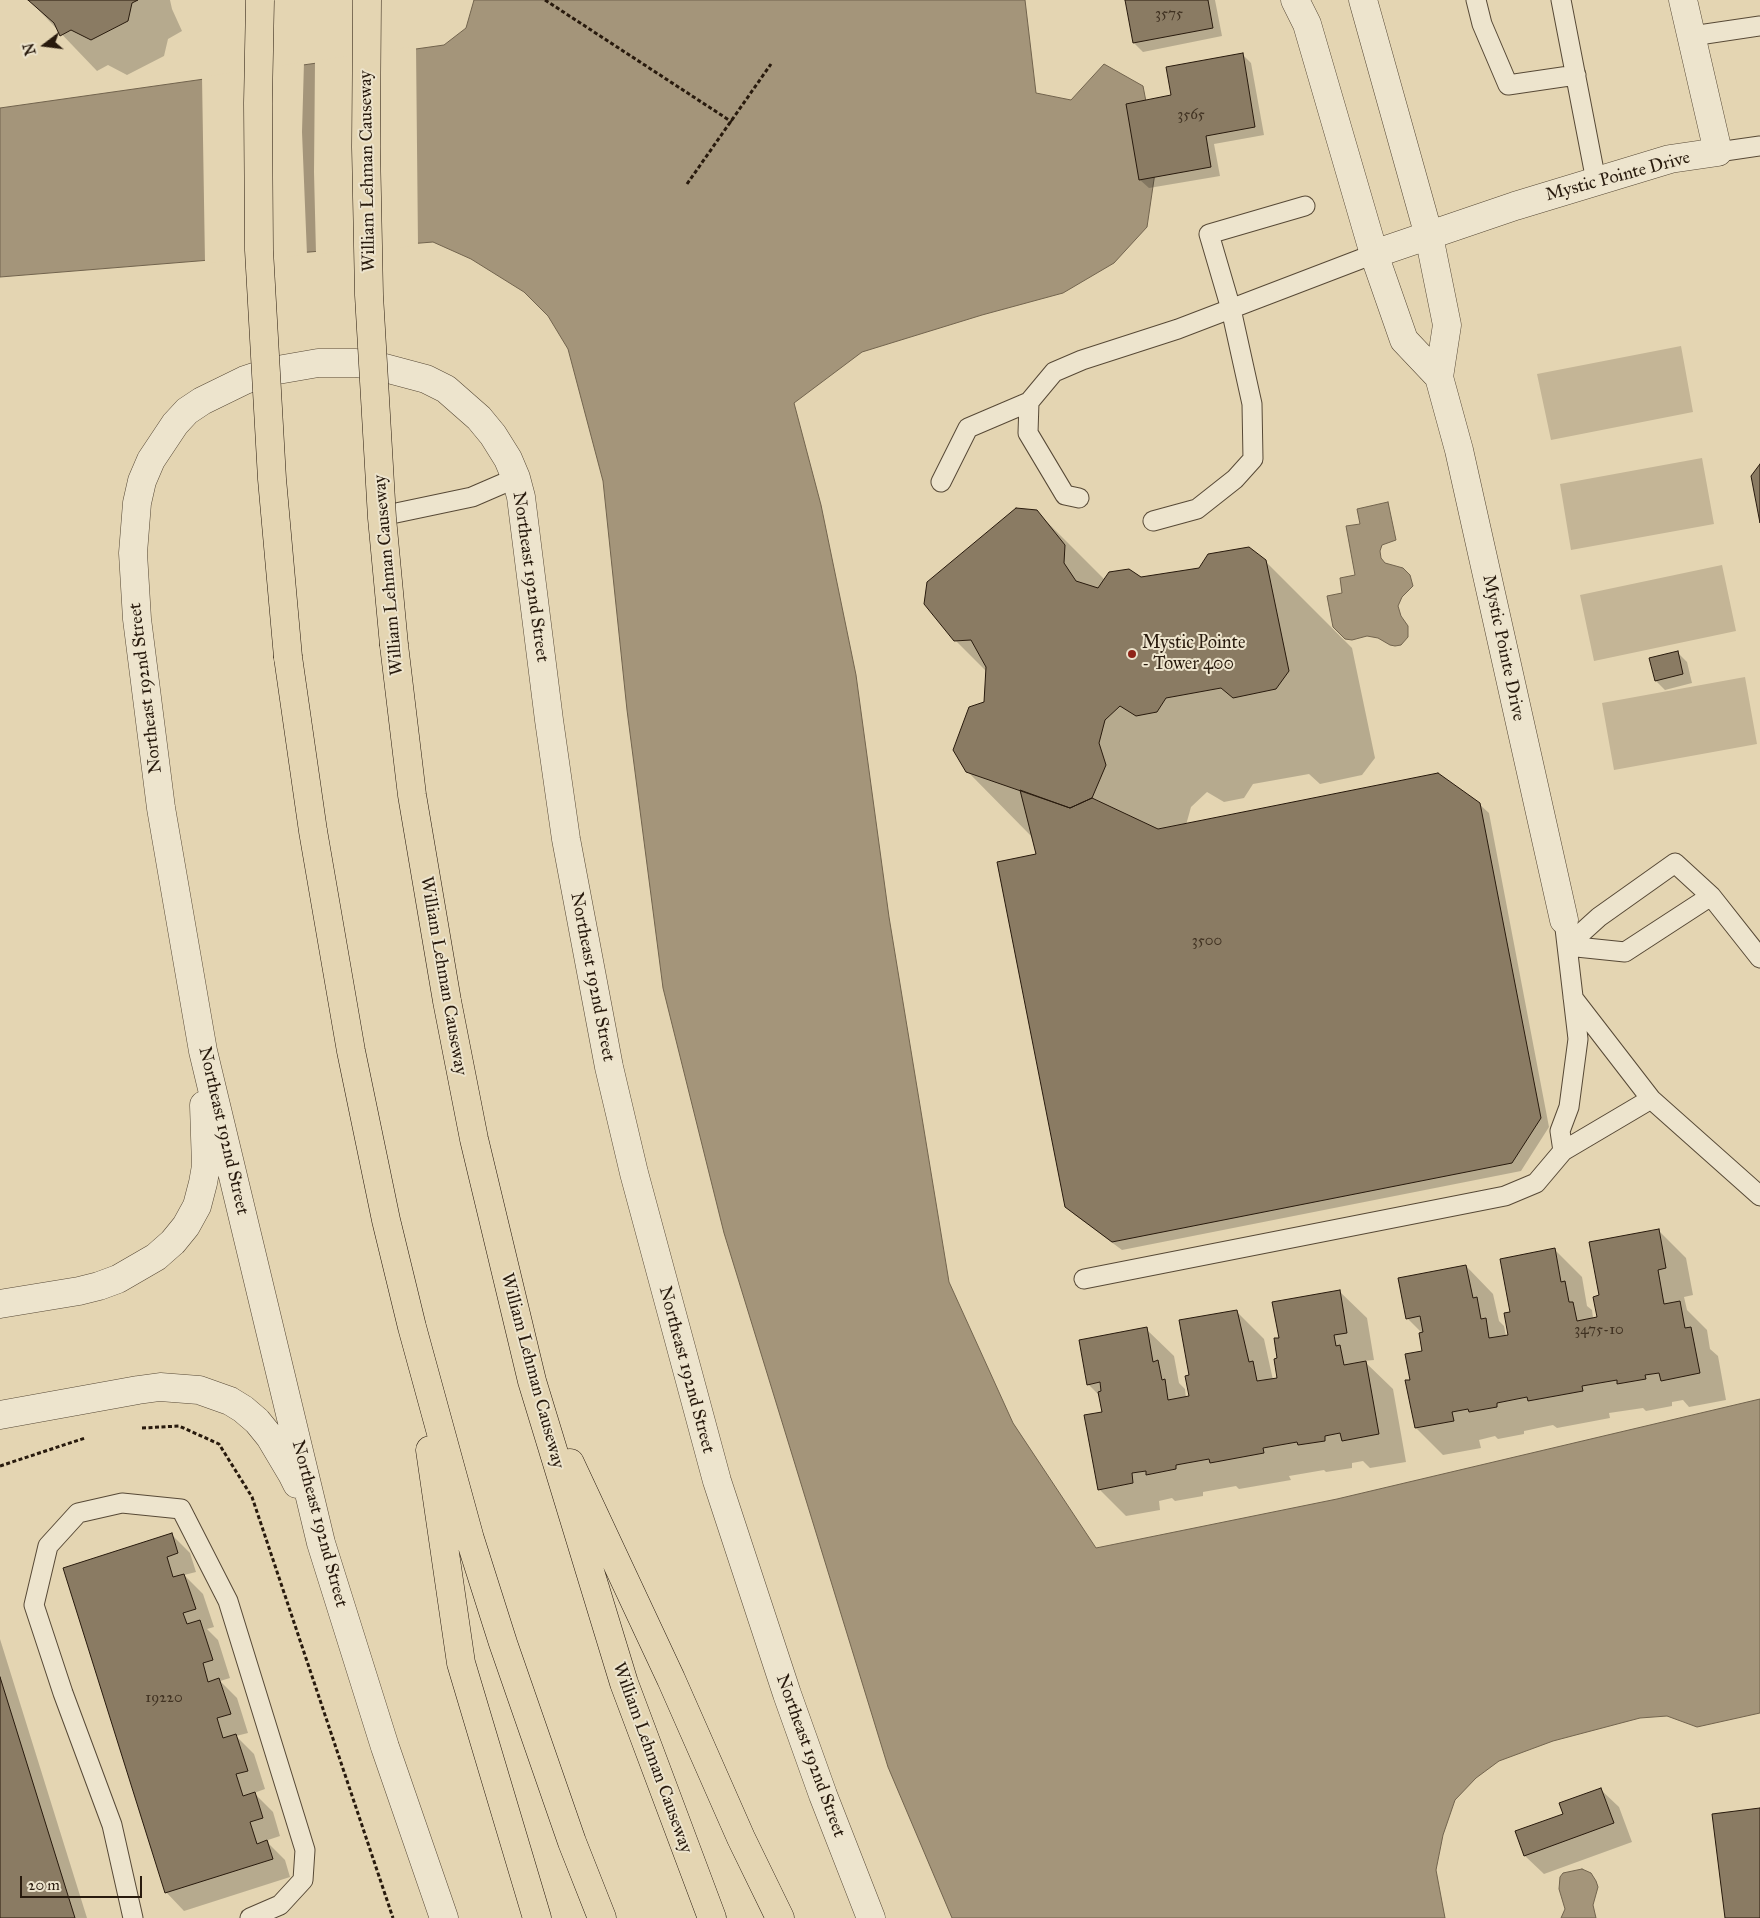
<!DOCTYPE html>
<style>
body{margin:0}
#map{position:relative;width:1760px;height:1918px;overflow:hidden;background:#e4d5b2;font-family:"IM FELL Great Primer",serif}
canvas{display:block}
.north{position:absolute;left:20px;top:20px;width:50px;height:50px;-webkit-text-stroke:4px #ede4cd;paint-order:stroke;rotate:255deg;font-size:14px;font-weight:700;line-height:20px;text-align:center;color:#281a0d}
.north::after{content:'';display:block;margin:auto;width:18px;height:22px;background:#281a0d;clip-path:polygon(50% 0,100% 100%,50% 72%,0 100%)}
.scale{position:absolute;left:20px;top:1876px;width:122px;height:22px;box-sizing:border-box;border:2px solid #281a0d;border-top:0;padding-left:6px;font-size:15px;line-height:18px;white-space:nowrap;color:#281a0d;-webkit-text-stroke:4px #ede4cd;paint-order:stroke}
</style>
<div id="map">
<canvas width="1760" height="1918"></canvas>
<div class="north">N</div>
<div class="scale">20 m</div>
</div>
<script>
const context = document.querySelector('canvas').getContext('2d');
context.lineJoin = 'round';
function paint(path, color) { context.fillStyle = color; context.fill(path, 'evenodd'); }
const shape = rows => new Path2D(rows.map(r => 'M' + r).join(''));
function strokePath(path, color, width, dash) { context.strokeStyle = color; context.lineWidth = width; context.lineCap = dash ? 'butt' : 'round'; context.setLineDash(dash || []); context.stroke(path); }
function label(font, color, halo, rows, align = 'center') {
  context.font = font + ' "IM FELL Great Primer",serif'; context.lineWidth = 4; context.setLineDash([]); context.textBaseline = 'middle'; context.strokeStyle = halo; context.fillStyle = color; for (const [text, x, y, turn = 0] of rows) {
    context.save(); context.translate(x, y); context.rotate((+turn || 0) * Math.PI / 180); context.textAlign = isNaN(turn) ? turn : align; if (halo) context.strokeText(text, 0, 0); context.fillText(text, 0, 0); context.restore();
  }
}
const green = shape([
 [1681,346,1693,412,1551,440,1537,374],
 [1702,458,1714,524,1571,550,1560,484],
 [1722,565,1736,631,1594,661,1580,595],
 [1745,677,1757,744,1614,770,1602,703]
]);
const water = shape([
 [474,0,1025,0,1036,93,1071,100,1104,64,1143,86,1157,159,1147,227,1114,263,1063,293,982,315,862,352,794,403,821,505,856,675,889,917,949,1282,1013,1423,1096,1548,1337,1499,1760,1399,1760,1713,1697,1727,1667,1716,1640,1718,1553,1741,1499,1761,1476,1778,1455,1800,1443,1835,1436,1870,1445,1918,952,1918,888,1767,724,1233,663,988,627,710,603,481,568,349,548,316,524,292,471,259,433,242,0,277,0,108,444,45,466,28,474,0],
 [1388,502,1396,540,1382,545,1380,551,1381,558,1385,563,1403,568,1410,575,1413,586,1402,597,1398,606,1401,616,1408,626,1408,637,1401,645,1395,646,1390,645,1378,638,1367,636,1352,640,1345,639,1333,627,1327,596,1342,593,1340,578,1355,575,1346,526,1360,524,1357,509,1388,502],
 [1582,1869,1591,1873,1596,1881,1598,1887,1593,1905,1596,1918,1561,1918,1565,1909,1559,1889,1560,1877,1563,1873,1582,1869]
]);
const pier = shape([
 [416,46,418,246,316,254,314,172,315,61],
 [304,62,302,132,307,255,205,263,202,77]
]);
const shadow = shape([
 [29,0,170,0,172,9,182,31,168,39,164,56,127,75,108,65,97,71],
 [1126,0,1215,0,1222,36,1143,52,1134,43],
 [1242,54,1251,63,1264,135,1214,144,1220,176,1149,188,1140,180,1173,96],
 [1036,511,1105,580,1141,579,1265,561,1352,648,1375,758,1362,775,1320,784,1309,774,1253,784,1244,798,1224,802,1207,792,1191,807,1186,825,1479,804,1489,813,1549,1127,1521,1171,1122,1250,1075,1215,1066,1206,1038,855,1033,838,967,771,985,703,987,672,955,640],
 [1678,653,1687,662,1692,683,1665,690,1656,681,1651,659],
 [1659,1231,1686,1258,1693,1295,1684,1297,1687,1310,1707,1330,1710,1349,1718,1356,1726,1400,1689,1407,1683,1400,1672,1402,1672,1406,1646,1411,1643,1408,1609,1413,1610,1418,1557,1428,1553,1425,1524,1431,1524,1434,1498,1439,1495,1436,1479,1440,1481,1448,1443,1455,1416,1428,1412,1381,1423,1352,1423,1334,1407,1318,1466,1266,1493,1294,1499,1321,1504,1326,1506,1336,1510,1336,1511,1313,1555,1250,1582,1277,1587,1306,1592,1310,1593,1318,1598,1317,1601,1296],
 [1339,1291,1367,1318,1374,1360,1364,1361,1393,1389,1406,1462,1370,1468,1363,1461,1352,1463,1352,1468,1326,1472,1324,1470,1289,1476,1291,1480,1239,1489,1236,1486,1203,1492,1203,1496,1175,1501,1172,1498,1159,1501,1160,1510,1126,1516,1099,1489,1104,1413,1100,1396,1088,1384,1146,1329,1174,1356,1179,1383,1185,1389,1186,1398,1190,1397,1190,1376,1236,1311,1264,1339,1273,1380,1278,1379,1280,1339],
 [172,1535,190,1553,196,1572,184,1575,203,1594,214,1627,207,1629,218,1640,230,1678,220,1681,237,1698,248,1733,236,1736,254,1754,265,1789,254,1793,273,1812,280,1836,268,1840,269,1844,285,1860,290,1877,184,1911,166,1892,64,1568],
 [0,1639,87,1918,0,1918],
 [1600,1789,1619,1807,1632,1842,1544,1874,1525,1856,1517,1831,1564,1814]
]);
const building = shape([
 [28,0,138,0,132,3,128,21,91,40,71,30,60,36,54,23,28,0],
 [1125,0,1208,0,1213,28,1133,43,1125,0],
 [1243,53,1255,127,1206,136,1211,167,1139,180,1126,104,1171,95,1166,67,1243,53],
 [1760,464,1760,523,1751,476,1760,464],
 [1016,508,1037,510,1065,545,1064,563,1076,581,1098,588,1109,572,1129,569,1141,577,1199,568,1208,554,1249,547,1266,560,1289,671,1276,689,1233,698,1221,688,1166,698,1157,712,1136,716,1120,706,1105,720,1099,743,1106,765,1092,798,1070,808,966,772,953,750,969,707,984,702,986,667,971,640,954,641,924,604,927,582,1016,508],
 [1678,651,1683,674,1655,681,1649,658,1678,651],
 [1438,773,1480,803,1541,1118,1512,1163,1112,1242,1065,1207,997,862,1036,854,1020,790,1070,808,1092,798,1158,829,1438,773],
 [1659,1229,1666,1268,1658,1270,1664,1304,1680,1301,1685,1328,1691,1327,1700,1373,1661,1381,1659,1373,1645,1375,1646,1379,1617,1384,1617,1380,1582,1386,1583,1391,1528,1401,1527,1397,1497,1403,1497,1407,1469,1412,1468,1409,1452,1412,1454,1421,1415,1428,1405,1380,1410,1380,1405,1354,1422,1351,1419,1333,1423,1332,1420,1316,1406,1319,1398,1278,1466,1265,1473,1298,1477,1297,1481,1319,1486,1318,1489,1338,1508,1335,1504,1313,1510,1312,1500,1259,1555,1248,1561,1282,1565,1281,1569,1302,1573,1302,1577,1321,1597,1317,1593,1297,1599,1295,1589,1242,1659,1229],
 [1340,1290,1347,1333,1334,1335,1336,1346,1340,1345,1344,1365,1366,1361,1379,1434,1342,1441,1340,1433,1325,1436,1325,1441,1298,1445,1297,1442,1263,1448,1264,1453,1210,1463,1209,1459,1176,1465,1176,1469,1146,1475,1146,1471,1132,1473,1133,1483,1098,1490,1084,1415,1102,1412,1098,1392,1101,1391,1100,1382,1087,1385,1079,1340,1147,1327,1153,1362,1158,1360,1162,1380,1165,1379,1168,1400,1189,1396,1185,1376,1189,1375,1179,1320,1237,1310,1249,1362,1253,1361,1257,1381,1277,1378,1274,1359,1277,1358,1274,1338,1279,1338,1272,1302,1340,1290],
 [172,1533,178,1553,167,1557,173,1577,184,1574,196,1609,183,1613,187,1624,200,1620,213,1660,203,1663,208,1682,219,1678,231,1714,217,1718,223,1738,236,1734,248,1771,236,1774,243,1796,255,1792,263,1818,250,1822,257,1844,267,1840,273,1859,165,1893,63,1568,172,1533],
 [0,1677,75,1918,0,1918,0,1677],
 [1601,1788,1614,1823,1524,1856,1515,1831,1563,1814,1559,1803,1601,1788],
 [1760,1808,1760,1918,1725,1918,1712,1814,1760,1808]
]);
const path = shape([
 [545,0,732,122],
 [687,184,771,64],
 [142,1428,179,1426,219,1444,252,1497,393,1918],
 [0,1466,85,1438]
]);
const service = shape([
 [1476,0,1482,24,1508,85,1576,75],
 [1561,0,1596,181],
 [1692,36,1760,26],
 [1718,152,1760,146],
 [1029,402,1028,433,1065,495,1079,498],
 [941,482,968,428,1029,402,1054,372,1082,360,1178,329,1374,254],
 [396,513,472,497,516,478],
 [1153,521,1197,509,1235,479,1253,459,1252,404,1231,309,1209,234,1305,206],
 [1564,920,1578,1039,1569,1107,1560,1131,1563,1151,1651,1099],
 [1567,946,1599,917,1675,863,1711,896,1760,958],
 [1567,946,1625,952,1711,896],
 [1573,998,1651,1099,1760,1196],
 [1084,1279,1505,1196,1536,1183,1563,1151],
 [133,1918,112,1825,63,1693,34,1605,48,1546,78,1513,122,1503,181,1509,228,1601,305,1850,303,1880,280,1905,250,1918]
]);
const minor = shape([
 [1295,0,1307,24,1374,254,1404,340,1439,377],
 [1363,0,1429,236,1447,325,1439,377,1459,450,1564,920],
 [1374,254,1515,206,1670,159,1718,152,1683,0]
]);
const tertiary = shape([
 [0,1304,79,1291,99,1286,118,1279,156,1257,173,1242,186,1226,197,1206,203,1183,206,1166,204,1105],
 [0,1415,138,1390,160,1387,199,1390,230,1401,243,1409,257,1421,270,1437,292,1474,297,1484],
 [444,1918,385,1747,321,1543,203,1051,161,808,137,619,133,553,137,503,142,481,151,460,175,424,187,411,202,401,245,380,272,371,318,363,356,363,381,367,426,379,446,389,479,418,493,435,508,459,516,478,521,497,549,720,566,839,609,1067,634,1173,717,1481,787,1694,823,1795,871,1918]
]);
const motorway = shape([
 [394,645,412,795,447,1001,474,1139,532,1381,624,1683,712,1918],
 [288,657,313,831,351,1051,386,1220,412,1327,470,1539,503,1643,572,1842,602,1918],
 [430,1450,461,1663,537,1918],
 [570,1463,671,1679,741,1838,780,1918]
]);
const motorwayBridge = shape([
 [260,0,258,103,259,250,272,479,288,657],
 [367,0,366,147,369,295,382,518,394,645]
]);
const markers = [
 [1132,654,5,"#8f2418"]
];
const numberNames = [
 ["3575",1169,14],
 ["3565",1191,115],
 ["3500",1207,941],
 ["3475-10",1599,1330],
 ["19220",164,1698]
];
const streetNames = [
 ["William Lehman Causeway",368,171,-91],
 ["Mystic Pointe Drive",1618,177,-15],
 ["William Lehman Causeway",389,575,-95],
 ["Northeast 192nd Street",530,577,82],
 ["Mystic Pointe Drive",1503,648,78],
 ["Northeast 192nd Street",146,688,-97],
 ["William Lehman Causeway",443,976,80],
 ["Northeast 192nd Street",592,977,79],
 ["Northeast 192nd Street",223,1131,77],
 ["Northeast 192nd Street",686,1370,75],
 ["William Lehman Causeway",532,1371,75],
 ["Northeast 192nd Street",319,1524,75],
 ["Northeast 192nd Street",810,1756,70],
 ["William Lehman Causeway",652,1758,70]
];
const poiNames = [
 ["Mystic Pointe",1142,644],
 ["- Tower 400",1142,665]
];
paint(green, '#c4b596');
paint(water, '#a4957a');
strokePath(water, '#72644e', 1);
paint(pier, '#e4d5b2');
paint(shadow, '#0003');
paint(building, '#8a7b63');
strokePath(building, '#281a0d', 1);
strokePath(service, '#574936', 21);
strokePath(minor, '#574936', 29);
strokePath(tertiary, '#574936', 29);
strokePath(motorway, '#281a0d', 29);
strokePath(path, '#281a0d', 3, [4, 2.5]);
strokePath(service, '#ede4cd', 19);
strokePath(minor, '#ede4cd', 28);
strokePath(tertiary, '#ede4cd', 28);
strokePath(motorway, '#e4d5b2', 28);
strokePath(motorwayBridge, '#281a0d', 29, []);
strokePath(motorwayBridge, '#e4d5b2', 28);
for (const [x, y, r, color] of markers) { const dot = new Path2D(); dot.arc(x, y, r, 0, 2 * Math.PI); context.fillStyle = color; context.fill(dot); strokePath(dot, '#ede4cd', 2); }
label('15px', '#403222', null, numberNames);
label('18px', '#281a0d', '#ede4cd', streetNames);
label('18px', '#281a0d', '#ede4cd', poiNames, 'left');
</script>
